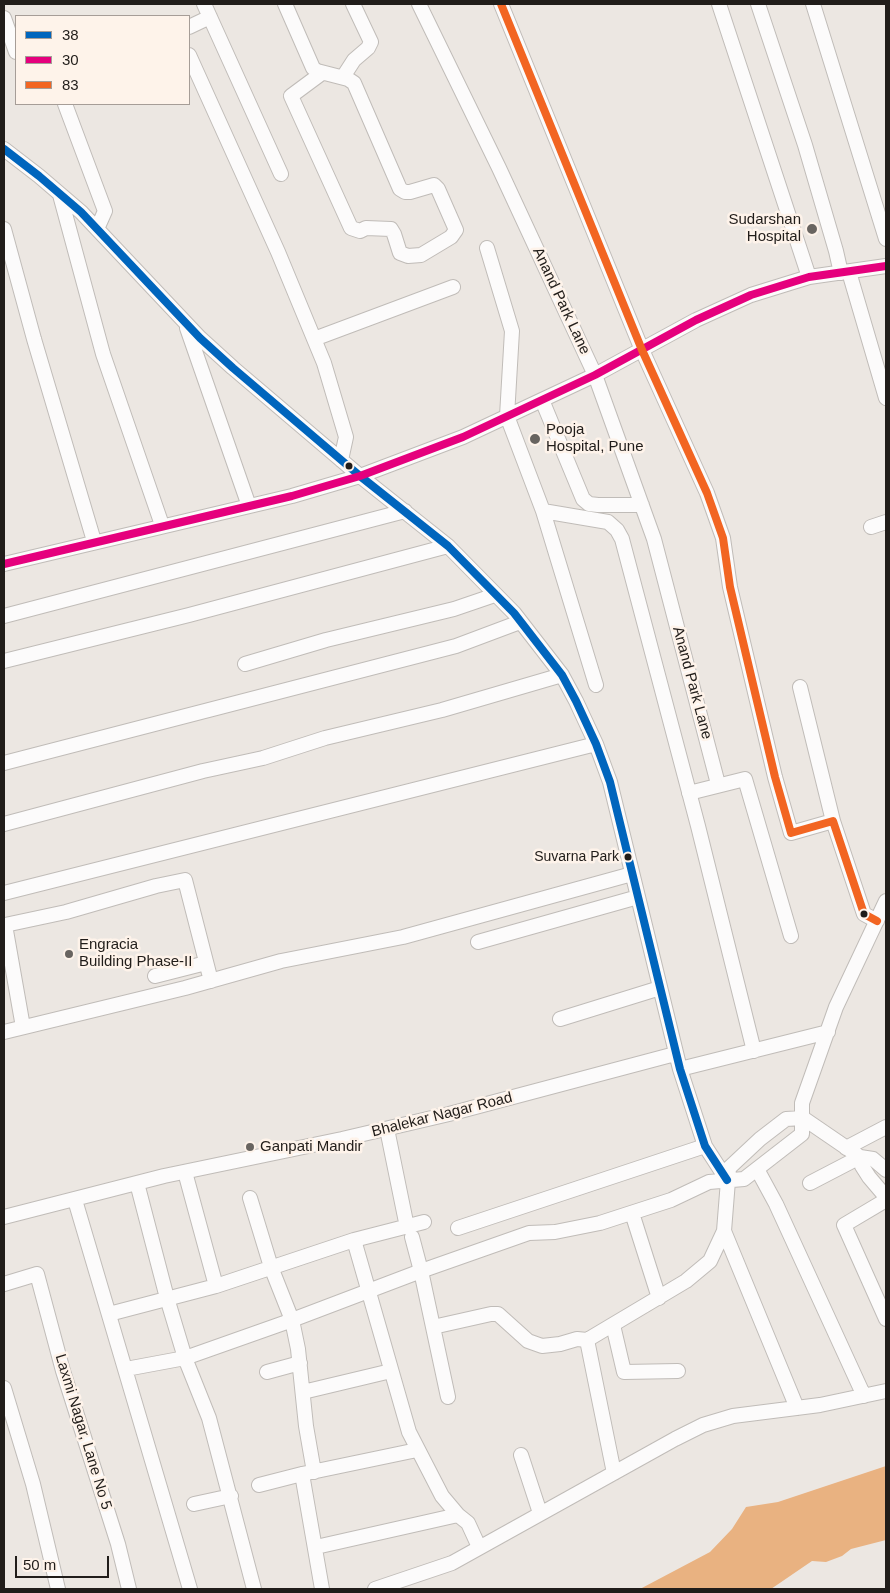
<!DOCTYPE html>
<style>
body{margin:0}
#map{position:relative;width:890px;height:1593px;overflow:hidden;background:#ece7e2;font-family:Arial,sans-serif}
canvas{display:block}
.frame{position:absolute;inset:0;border:5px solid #211d1a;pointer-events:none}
.legend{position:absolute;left:15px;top:15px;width:175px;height:90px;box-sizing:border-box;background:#fef3ea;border:1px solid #a69d97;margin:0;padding:6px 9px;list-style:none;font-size:15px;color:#211d1a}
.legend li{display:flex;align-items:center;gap:10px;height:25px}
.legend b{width:25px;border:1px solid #a69d97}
.scale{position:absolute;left:15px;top:1556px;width:94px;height:22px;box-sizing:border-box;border:2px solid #211d1a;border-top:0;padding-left:6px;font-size:15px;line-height:18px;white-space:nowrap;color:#211d1a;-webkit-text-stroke:4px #fef3ea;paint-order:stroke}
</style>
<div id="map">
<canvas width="890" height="1593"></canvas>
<div class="frame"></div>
<ul class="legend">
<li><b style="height:6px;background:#0065bd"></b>38</li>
<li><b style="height:6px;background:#e5007d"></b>30</li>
<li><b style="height:6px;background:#f26522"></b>83</li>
</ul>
<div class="scale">50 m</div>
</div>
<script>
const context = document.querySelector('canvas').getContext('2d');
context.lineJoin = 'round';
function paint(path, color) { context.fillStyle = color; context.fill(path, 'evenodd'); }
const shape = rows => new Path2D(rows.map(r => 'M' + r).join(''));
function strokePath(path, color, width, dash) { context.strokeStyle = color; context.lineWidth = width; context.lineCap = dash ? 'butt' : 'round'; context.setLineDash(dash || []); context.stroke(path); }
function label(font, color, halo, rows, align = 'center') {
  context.font = font + ' Arial,sans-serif'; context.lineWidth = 5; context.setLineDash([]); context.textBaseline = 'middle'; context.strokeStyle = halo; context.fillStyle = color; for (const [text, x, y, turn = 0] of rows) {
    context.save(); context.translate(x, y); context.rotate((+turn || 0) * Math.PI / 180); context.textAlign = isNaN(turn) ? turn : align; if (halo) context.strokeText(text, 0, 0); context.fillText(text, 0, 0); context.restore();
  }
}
const water = shape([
 [886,1466,886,1540,851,1549,842,1556,826,1562,812,1561,771,1589,640,1589,710,1552,732,1529,746,1507,778,1502]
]);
const minor = shape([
 [204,4,281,174],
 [285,4,313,68,317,71,348,79,354,83,400,189,405,192,410,192,434,185,438,189,456,230,451,237,421,255,408,256,400,253,394,234,391,229,366,228,360,231,351,228,291,96,322,73],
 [419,4,499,168,595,375,654,539,718,784],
 [501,4,642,350,707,493,723,538,730,587,775,777,791,833,833,821,864,914,877,921],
 [719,4,809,277],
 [758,4,805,145,836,251,841,273],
 [813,4,886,239],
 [4,18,16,52],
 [189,27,210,17],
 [189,55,278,252,324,363,346,437,341,460],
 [343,77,354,60,368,48,371,42,353,4],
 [65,104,105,211,97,229],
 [4,149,39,176,81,212,200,338,233,368,360,476,448,546,514,613,562,675,576,701,596,744,610,782,680,1069,705,1146,727,1180],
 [60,195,103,354,162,525],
 [4,229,34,339,94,541],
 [487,248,512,331,507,416,543,511,608,522,617,530,622,539,698,826,754,1051],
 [849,272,886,398],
 [187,328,249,506],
 [314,339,453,287],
 [542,400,583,499,589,504,598,505,642,505],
 [543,511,596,685],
 [871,527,886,522],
 [4,564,292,496,360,476,463,437,595,375,696,320,751,295,809,277,886,266],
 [4,616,405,511],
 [4,661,189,615,448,546],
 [245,664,326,640,454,609,495,595],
 [800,687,833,821],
 [4,763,456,646,520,622],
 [689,793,745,779,791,936],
 [4,824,203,771,263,758,325,738,442,710,562,675],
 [4,893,596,744],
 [478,942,638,897],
 [155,976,206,963],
 [560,1019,660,988],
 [23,1027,5,925,66,912,156,886,185,880,211,981],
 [4,1032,185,988,281,961,403,937,632,874],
 [680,1069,828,1032],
 [803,1118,860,1157,873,1159,886,1170],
 [387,1129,407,1227],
 [846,1148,886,1127],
 [860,1157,862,1166,869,1177,886,1197],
 [757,1169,776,1204,864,1396],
 [137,1183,167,1298,185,1358,209,1418,254,1589],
 [810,1183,860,1157],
 [250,1198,271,1267,292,1320,298,1349,306,1426,314,1472],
 [75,1200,190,1589],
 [886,1200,844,1225,886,1319],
 [632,1213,659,1298],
 [4,1217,164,1176,342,1139,449,1114,675,1054],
 [458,1228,705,1146],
 [724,1231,797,1408],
 [412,1237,421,1271,448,1397],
 [354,1240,409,1432,442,1496,458,1515,468,1523,479,1547],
 [4,1284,37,1274,63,1371,118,1544,129,1589],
 [216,1286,354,1240,424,1222],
 [109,1314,216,1286,185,1172],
 [613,1325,624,1372,678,1371],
 [433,1327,491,1314,498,1314,528,1341,542,1346,560,1344,577,1339,587,1340,686,1281,710,1261,724,1231,729,1168,760,1139,786,1119,803,1118],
 [587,1340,614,1473],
 [126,1369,185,1358,284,1323,421,1271,529,1233,555,1232,600,1223,671,1200,709,1182,744,1179,802,1134,802,1103,836,1007,886,901],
 [267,1372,300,1363],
 [4,1388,33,1484,58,1589],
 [303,1392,391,1371],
 [521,1455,540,1513],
 [302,1474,322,1589],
 [259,1485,302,1474,417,1450],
 [194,1504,231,1496],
 [316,1547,458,1515],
 [375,1589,452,1563,675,1439,703,1425,733,1416,820,1405,886,1391]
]);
const bus1 = shape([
 [4,149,39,176,81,212,200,338,233,368,360,476,448,546,514,613,562,675,576,701,596,744,610,782,680,1069,705,1146,727,1180]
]);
const bus2 = shape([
 [4,564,292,496,360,476,463,437,595,375,696,320,751,295,809,277,886,266]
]);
const bus3 = shape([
 [501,4,642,350,707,493,723,538,730,587,775,777,791,833,833,821,864,914,877,921]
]);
const markers = [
 [812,229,6,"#686460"],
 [535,439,6,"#686460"],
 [349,466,4.5,"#211d1a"],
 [628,857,4.5,"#211d1a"],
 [864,914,4.5,"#211d1a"],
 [69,954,5,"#686460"],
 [250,1147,5,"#686460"]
];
const busNames = [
 ["Suvarna Park",619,857]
];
const poiNames = [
 ["Sudarshan",801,220,"right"],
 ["Hospital",801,237,"right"],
 ["Pooja",546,430],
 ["Hospital, Pune",546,447],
 ["Engracia",79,945],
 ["Building Phase-II",79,962],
 ["Ganpati Mandir",260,1147]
];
const streetNames = [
 ["Anand Park Lane",561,301,65],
 ["Anand Park Lane",692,683,75],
 ["Bhalekar Nagar Road",442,1115,-14],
 ["Laxmi Nagar, Lane No 5",83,1432,73]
];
paint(water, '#e9b281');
strokePath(minor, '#c0bcb8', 16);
strokePath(minor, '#fcfbfb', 14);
strokePath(bus1, '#0065bd', 8);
strokePath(bus2, '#e5007d', 8);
strokePath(bus3, '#f26522', 8);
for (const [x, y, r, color] of markers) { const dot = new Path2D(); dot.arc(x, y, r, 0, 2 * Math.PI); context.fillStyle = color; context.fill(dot); strokePath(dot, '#fef3ea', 2); }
label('14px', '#211d1a', '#fef3ea', busNames, 'right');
label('15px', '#211d1a', '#fef3ea', poiNames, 'left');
label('15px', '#211d1a', '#fef3ea', streetNames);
</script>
